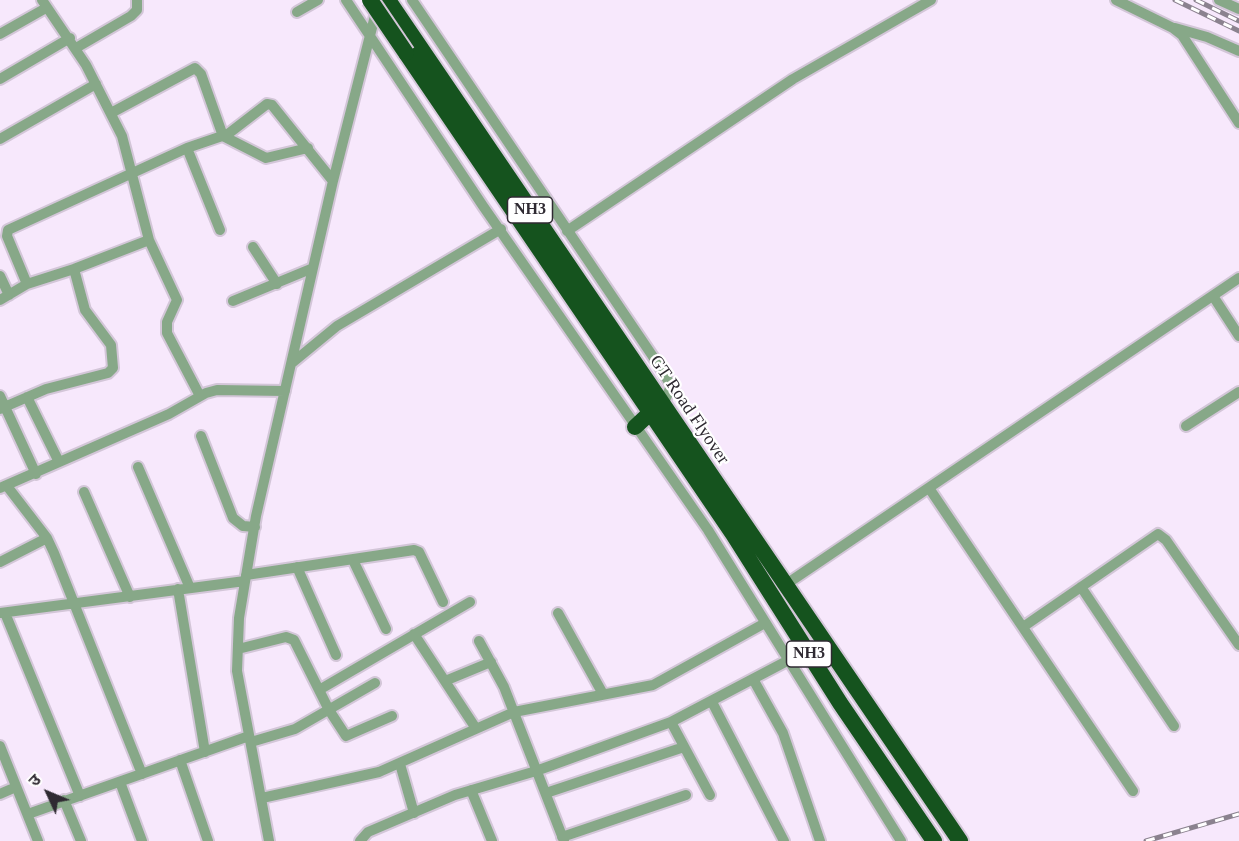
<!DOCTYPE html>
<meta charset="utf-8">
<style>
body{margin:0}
#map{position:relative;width:1239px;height:841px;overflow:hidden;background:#f7e8fc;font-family:"Times New Roman","Noto Sans Devanagari",serif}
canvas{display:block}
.north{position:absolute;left:18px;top:763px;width:60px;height:60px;-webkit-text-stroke:4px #fff;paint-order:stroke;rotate:314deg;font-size:16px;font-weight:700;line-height:24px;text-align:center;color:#2f2a32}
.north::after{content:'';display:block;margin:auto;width:21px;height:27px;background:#2f2a32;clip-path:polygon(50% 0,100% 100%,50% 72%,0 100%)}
</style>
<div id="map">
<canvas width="1239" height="841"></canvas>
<div class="north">उ</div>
</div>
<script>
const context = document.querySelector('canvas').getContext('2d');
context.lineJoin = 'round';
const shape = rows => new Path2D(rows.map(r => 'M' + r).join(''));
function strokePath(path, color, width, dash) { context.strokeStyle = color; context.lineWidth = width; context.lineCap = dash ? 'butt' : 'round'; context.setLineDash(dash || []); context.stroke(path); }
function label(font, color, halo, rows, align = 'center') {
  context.font = font + ' "Times New Roman",serif'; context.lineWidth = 4.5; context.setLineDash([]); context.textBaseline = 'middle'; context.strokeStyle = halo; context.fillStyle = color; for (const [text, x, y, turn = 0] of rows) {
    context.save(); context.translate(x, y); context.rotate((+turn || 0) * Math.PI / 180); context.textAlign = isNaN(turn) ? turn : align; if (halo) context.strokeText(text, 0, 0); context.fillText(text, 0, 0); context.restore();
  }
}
const minor = shape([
 [42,0,86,65,122,136,149,240,177,300,167,322,167,333,200,396],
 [346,0,483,206,708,530,901,841],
 [412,0,662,370,671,386,663,405],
 [1116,0,1173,28,1182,35,1239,123],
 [1219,0,1239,9],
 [297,12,318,0],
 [1175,28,1207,37,1239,51],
 [0,34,46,8],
 [76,48,131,16,137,10,137,0],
 [0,79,70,38],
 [111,113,195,68,201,74,223,136,266,158,308,148],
 [0,139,96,84],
 [187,148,228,134,267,104,272,105,333,181],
 [567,231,793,79,931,0],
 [253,247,277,284],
 [0,276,9,295],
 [27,284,7,236,8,230,187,148,220,230],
 [1213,296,1239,336],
 [0,300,27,284,74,269,149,240],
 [233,301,313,268],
 [292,363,337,326,501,229],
 [0,396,36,474],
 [27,397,59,462],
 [0,409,46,389,108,373,113,368,111,345,85,310,74,269],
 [1186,426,1239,392],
 [201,436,233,518,243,526,255,527],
 [138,467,190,588],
 [7,486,47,538,54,553,142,774],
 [0,488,169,414,206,393,217,390,285,391],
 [929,488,1133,791],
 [84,492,130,597],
 [353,560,386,629],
 [0,562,47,538],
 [297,567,336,655],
 [246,575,414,550,419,552,443,602],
 [785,585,1239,278],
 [1081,587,1174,726],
 [178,589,205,752],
 [0,613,245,581],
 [5,613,80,796],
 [558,613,603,694],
 [1023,627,1158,534,1166,540,1239,645],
 [414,634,475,727],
 [479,641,504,687,564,841],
 [238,649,286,637,294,640,329,710,346,736,392,716],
 [753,679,783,733,820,841],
 [445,681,491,662],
 [319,690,470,602],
 [712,702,784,841],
 [671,722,710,795],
 [251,742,295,729,375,683],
 [0,746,38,841],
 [180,760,208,841],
 [400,764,414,813],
 [120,782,142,841],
 [471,790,492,841],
 [546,793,684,747],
 [0,794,16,787],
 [262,798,379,772,514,712,653,685,765,623],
 [64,800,81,841],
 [28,814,249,736],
 [562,837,686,795],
 [269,841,237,671,239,618,256,516,333,181,377,8],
 [360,841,368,832,455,795,536,771,671,722,787,661]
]);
const highway = shape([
 [388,0,960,841],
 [406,53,733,534,840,703,934,841],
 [635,427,650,413]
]);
const rail = shape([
 [1175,0,1239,31],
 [1196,0,1239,21],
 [1146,841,1239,814]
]);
const highwayBridge = shape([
 [370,0,406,53]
]);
const shields = [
 [530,210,45],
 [809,654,45]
];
const shieldNames = [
 ["NH3",530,210],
 ["NH3",809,654]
];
const streetNames = [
 ["GT Road Flyover",689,410,56]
];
strokePath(minor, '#d3c6d8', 14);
strokePath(highway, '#d3c6d8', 20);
strokePath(minor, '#87a888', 10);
strokePath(highway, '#15531e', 16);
strokePath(rail, '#8b828f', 5);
strokePath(rail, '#fff', 3, [9]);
strokePath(highwayBridge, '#d3c6d8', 20, []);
strokePath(highwayBridge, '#15531e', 16);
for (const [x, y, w] of shields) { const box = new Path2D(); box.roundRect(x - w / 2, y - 13, w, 26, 4.5); context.fillStyle = '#fff'; context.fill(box); strokePath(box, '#2f2a32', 1.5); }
label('bold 16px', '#2f2a32', null, shieldNames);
label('18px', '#2f2a32', '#fff', streetNames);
</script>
